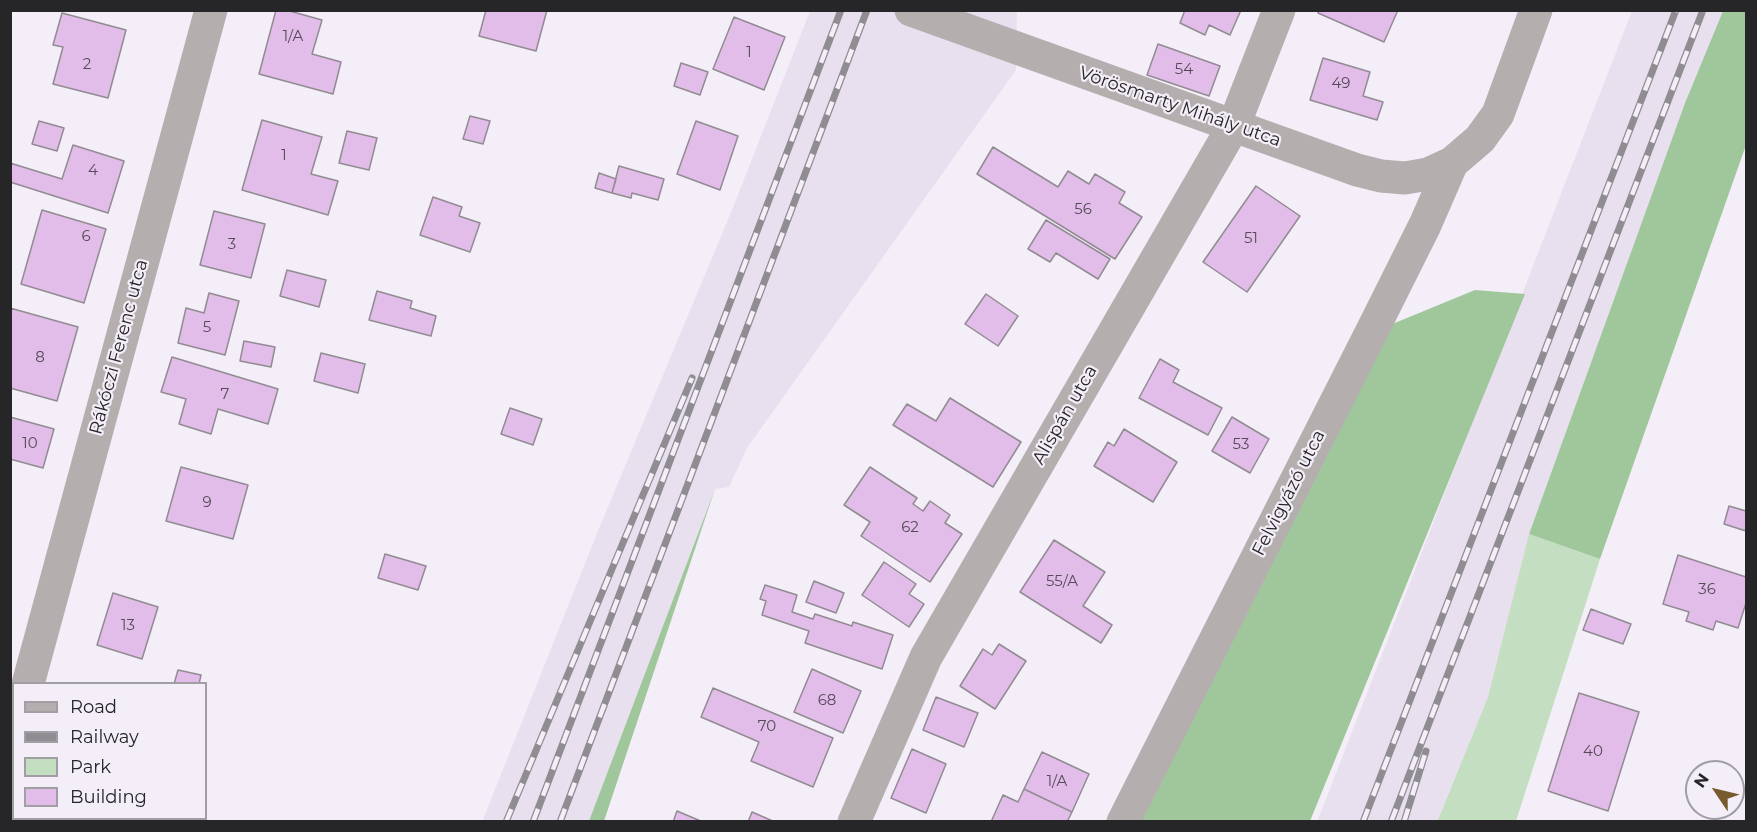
<!DOCTYPE html>
<meta charset="utf-8">
<style>
body{margin:0}
#map{position:relative;width:1757px;height:832px;overflow:hidden;background:#f3eef7;font-family:Montserrat,sans-serif}
canvas{display:block}
.frame{position:absolute;inset:0;border:12px solid #262528;pointer-events:none}
.legend{position:absolute;left:12px;top:682px;width:195px;height:138px;box-sizing:border-box;background:#f3eef7;border:2px solid #a19ea4;margin:0;padding:8px 10px;list-style:none;font-size:18px;color:#262528}
.legend li{display:flex;align-items:center;gap:12px;height:30px}
.legend b{width:30px;border:2px solid #a19ea4}
.north{position:absolute;left:1685px;top:760px;width:60px;height:60px;box-sizing:border-box;background:#f3eef7;border:2px solid #a19ea4;border-radius:50%;rotate:305deg;font-size:16px;font-weight:700;line-height:24px;text-align:center;color:#262528}
.north::after{content:'';display:block;margin:auto;width:21px;height:27px;background:#775b2e;clip-path:polygon(50% 0,100% 100%,50% 72%,0 100%)}
</style>
<div id="map">
<canvas width="1757" height="832"></canvas>
<div class="frame"></div>
<ul class="legend">
<li><b style="height:8px;background:#b4afae"></b>Road</li>
<li><b style="height:8px;background:#8f8c92"></b>Railway</li>
<li><b style="height:16px;background:#c3dec0"></b>Park</li>
<li><b style="height:16px;background:#e3bde9"></b>Building</li>
</ul>
<div class="north">N</div>
</div>
<script>
const context = document.querySelector('canvas').getContext('2d');
context.lineJoin = 'round';
function paint(path, color) { context.fillStyle = color; context.fill(path, 'evenodd'); }
const shape = rows => new Path2D(rows.map(r => 'M' + r).join(''));
function strokePath(path, color, width, dash) { context.strokeStyle = color; context.lineWidth = width; context.lineCap = dash ? 'butt' : 'round'; context.setLineDash(dash || []); context.stroke(path); }
function label(font, color, halo, rows, align = 'center') {
  context.font = font + ' Montserrat,sans-serif'; context.lineWidth = 4.5; context.setLineDash([]); context.textBaseline = 'middle'; context.strokeStyle = halo; context.fillStyle = color; for (const [text, x, y, turn = 0] of rows) {
    context.save(); context.translate(x, y); context.rotate((+turn || 0) * Math.PI / 180); context.textAlign = isNaN(turn) ? turn : align; if (halo) context.strokeText(text, 0, 0); context.fillText(text, 0, 0); context.restore();
  }
}
const built = shape([
 [810,11,1017,11,1016,70,747,448,729,487,715,489,589,821,482,822,598,531,734,205],
 [1632,11,1723,11,1685,103,1529,534,1488,697,1437,821,1317,822]
]);
const green = shape([
 [1529,534,1600,559,1516,821,1437,822,1488,697]
]);
const forest = shape([
 [1723,11,1746,11,1746,145,1600,559,1529,534,1685,103],
 [1475,290,1525,294,1310,821,1139,822,1385,327],
 [715,489,604,821,589,821]
]);
const building = shape([
 [276,10,286,10,322,20,312,54,341,62,333,94,259,74,276,10],
 [486,10,547,10,536,51,479,36,486,10],
 [1185,10,1241,10,1230,35,1209,25,1205,35,1180,23,1185,10],
 [1319,10,1398,10,1384,42,1318,13,1319,10],
 [62,13,126,30,108,98,53,84,63,47,53,45,62,13],
 [734,17,785,37,764,90,713,69,734,17],
 [1158,44,1220,66,1209,96,1147,75,1158,44],
 [1323,58,1370,72,1363,96,1383,102,1377,120,1310,100,1323,58],
 [681,63,708,72,700,95,674,86,681,63],
 [470,116,490,121,483,144,463,139,470,116],
 [262,120,322,137,311,174,338,181,328,215,242,190,262,120],
 [39,121,64,128,57,151,32,144,39,121],
 [696,121,738,136,720,190,677,174,696,121],
 [347,131,377,138,369,170,339,163,347,131],
 [73,145,124,161,108,213,10,182,10,163,62,179,73,145],
 [993,147,1058,187,1068,171,1089,184,1095,174,1125,192,1119,203,1142,217,1115,259,977,174,993,147],
 [619,166,664,179,658,200,632,193,631,198,612,193,619,166],
 [599,173,616,179,612,193,595,188,599,173],
 [1256,186,1300,216,1247,292,1203,262,1256,186],
 [433,197,462,207,459,216,480,223,470,252,420,235,433,197],
 [42,210,106,229,84,303,21,284,42,210],
 [214,211,265,224,251,278,200,265,214,211],
 [1046,220,1110,259,1098,279,1056,253,1050,262,1028,249,1046,220],
 [287,270,326,280,319,307,280,296,287,270],
 [377,291,412,301,410,308,436,316,431,336,369,320,377,291],
 [209,293,239,301,225,355,178,343,186,308,204,313,209,293],
 [986,294,1018,316,998,346,965,324,986,294],
 [10,308,78,327,57,401,10,388,10,308],
 [244,341,275,347,271,367,240,361,244,341],
 [321,353,365,364,358,393,314,381,321,353],
 [172,357,278,389,268,424,218,409,211,434,179,424,186,399,161,392,172,357],
 [1160,359,1179,370,1173,382,1222,408,1208,435,1139,398,1160,359],
 [950,398,1021,442,993,487,893,425,907,404,936,421,950,398],
 [510,408,542,419,533,445,501,434,510,408],
 [10,417,54,429,43,468,10,459,10,417],
 [1232,417,1269,439,1250,473,1212,451,1232,417],
 [1124,429,1177,462,1153,502,1094,466,1108,442,1114,446,1124,429],
 [181,467,248,485,233,539,166,521,181,467],
 [870,467,917,498,913,504,923,511,930,501,950,515,945,523,962,534,930,582,861,536,870,522,844,505,870,467],
 [1729,506,1746,511,1746,531,1724,524,1729,506],
 [1054,540,1105,572,1083,606,1112,625,1101,643,1020,592,1054,540],
 [385,554,426,566,418,590,378,578,385,554],
 [1678,555,1746,577,1746,603,1738,628,1716,621,1713,630,1686,621,1689,612,1663,604,1678,555],
 [884,562,916,584,909,594,924,604,909,627,862,595,884,562],
 [814,581,844,593,836,613,806,602,814,581],
 [765,585,797,595,792,612,813,619,815,614,852,626,853,622,893,635,882,669,805,643,809,631,762,615,766,601,760,599,765,585],
 [113,593,158,607,142,659,97,645,113,593],
 [1591,609,1631,624,1623,644,1583,630,1591,609],
 [999,644,1026,661,995,709,960,686,983,649,992,655,999,644],
 [812,669,861,691,843,733,794,712,812,669],
 [178,670,201,675,199,684,174,684,178,670],
 [713,688,833,738,813,787,751,761,759,742,701,717,713,688],
 [1579,693,1639,712,1608,811,1548,791,1579,693],
 [936,697,978,713,964,747,923,730,936,697],
 [912,749,946,764,926,813,891,798,912,749],
 [1042,752,1089,774,1072,812,1024,789,1042,752],
 [1024,789,1072,812,1067,822,991,822,1003,795,1018,802,1024,789],
 [677,811,703,822,673,822,677,811],
 [752,812,775,822,748,822,752,812],
 [51,818,109,818,108,822,50,822,51,818]
]);
const minor = shape([
 [911,10,1357,170,1381,176,1405,178,1428,174,1452,163,1480,139,1498,114,1536,10],
 [28,684,211,10],
 [10,747,14,736],
 [854,822,926,657,1234,125,1279,10],
 [1123,822,1376,323,1425,225,1452,163]
]);
const rail = shape([
 [506,822,692,378],
 [533,822,841,10],
 [560,822,867,10],
 [1363,822,1676,10],
 [1391,822,1703,10],
 [1404,822,1426,751]
]);
const numberNames = [
 ["1/A",293,37],
 ["1",749,53],
 ["2",87,65],
 ["54",1184,70],
 ["49",1341,84],
 ["1",284,156],
 ["4",93,171],
 ["56",1083,210],
 ["6",86,237],
 ["51",1251,239],
 ["3",232,245],
 ["5",207,328],
 ["8",40,358],
 ["7",225,395],
 ["10",30,444],
 ["53",1241,445],
 ["9",207,503],
 ["62",910,528],
 ["55/A",1062,582],
 ["36",1707,590],
 ["13",128,626],
 ["68",827,701],
 ["70",767,727],
 ["40",1593,752],
 ["1/A",1057,782]
];
const streetNames = [
 ["Vörösmarty Mihály utca",1180,107,19],
 ["Rákóczi Ferenc utca",119,347,-75],
 ["Alispán utca",1065,415,-60],
 ["Felvigyázó utca",1289,493,-63]
];
paint(built, '#e8e0ef');
paint(green, '#c3dec0');
paint(forest, '#a0c79c');
paint(building, '#e3bde9');
strokePath(building, '#918b92', 1.5);
strokePath(minor, '#b4afae', 33);
strokePath(rail, '#8f8c92', 7);
strokePath(rail, '#f3eef7', 4.5, [14]);
label('15px', '#554b58', null, numberNames);
label('18px', '#262528', '#f3eef7', streetNames);
</script>
